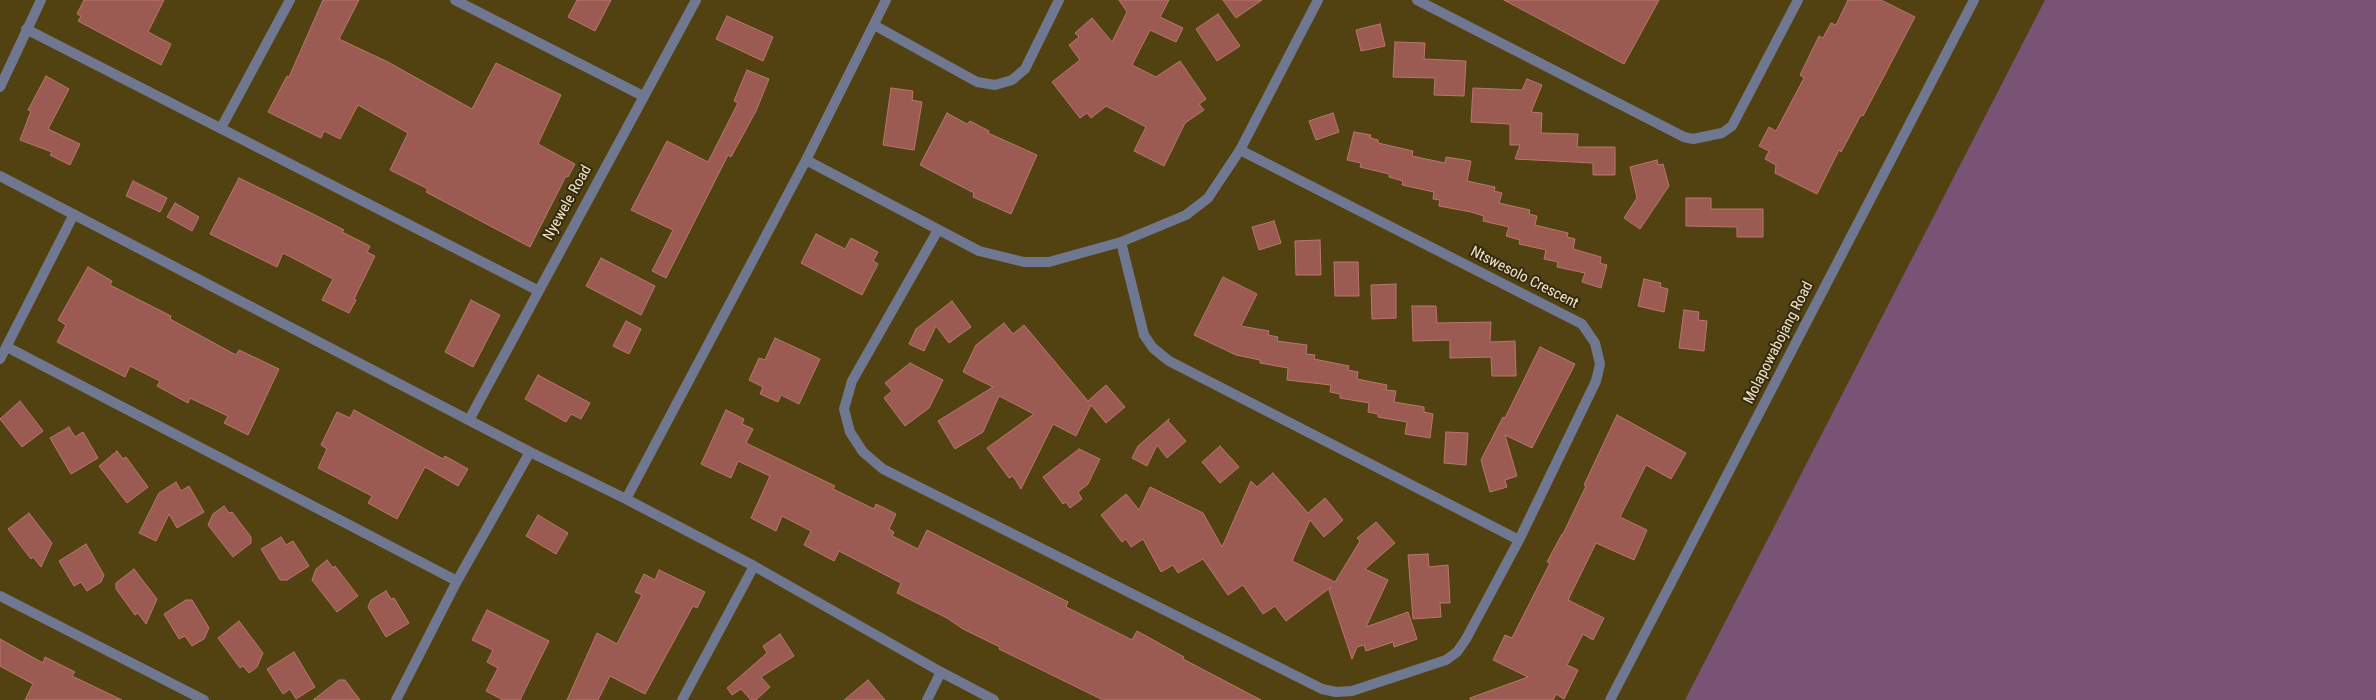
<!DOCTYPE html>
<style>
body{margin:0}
canvas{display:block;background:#534211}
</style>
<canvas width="2376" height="700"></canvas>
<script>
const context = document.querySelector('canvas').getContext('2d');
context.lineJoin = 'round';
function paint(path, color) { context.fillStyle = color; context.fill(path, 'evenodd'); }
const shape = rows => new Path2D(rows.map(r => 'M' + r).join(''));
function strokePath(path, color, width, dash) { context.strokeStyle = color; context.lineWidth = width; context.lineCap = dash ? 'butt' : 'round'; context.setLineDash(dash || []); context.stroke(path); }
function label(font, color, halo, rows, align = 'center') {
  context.font = font + ' "Roboto Condensed",sans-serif'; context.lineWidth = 4; context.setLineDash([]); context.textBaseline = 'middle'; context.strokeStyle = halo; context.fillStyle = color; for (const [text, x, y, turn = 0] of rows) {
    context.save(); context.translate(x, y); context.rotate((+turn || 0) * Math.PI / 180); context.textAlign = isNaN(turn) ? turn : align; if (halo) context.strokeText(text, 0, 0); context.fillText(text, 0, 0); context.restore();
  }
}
const green = shape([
 [2045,0,2376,0,2376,700,1685,700]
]);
const building = shape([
 [84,0,164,0,148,32,171,44,161,65,78,21,81,16,77,14,84,0],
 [323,0,359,0,339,39,388,62,472,109,496,63,561,95,538,144,575,164,568,177,566,176,530,247,426,192,428,189,390,170,408,133,358,105,340,139,324,131,321,138,268,112,287,76,289,77,323,0],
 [577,0,611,0,595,31,568,17,577,0],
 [1119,0,1169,0,1160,17,1183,28,1176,42,1150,30,1132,65,1156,77,1180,61,1206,99,1199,104,1204,110,1185,123,1164,166,1134,151,1146,127,1106,106,1091,118,1087,113,1080,118,1052,82,1080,60,1069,45,1079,37,1075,33,1092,18,1112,42,1127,12,1119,0],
 [1223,0,1262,0,1236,18,1223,0],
 [1504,0,1659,0,1624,64,1504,0],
 [1848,0,1881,0,1915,17,1863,116,1861,115,1841,152,1839,150,1817,194,1775,173,1776,165,1765,159,1769,151,1759,146,1769,127,1776,131,1804,78,1800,75,1819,36,1823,38,1831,23,1836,25,1848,0],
 [1218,14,1240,46,1217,61,1196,29,1218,14],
 [727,16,773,37,763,61,716,39,727,16],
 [1380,24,1385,46,1361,51,1356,30,1380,24],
 [1395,42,1425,43,1424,59,1466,61,1464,96,1434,95,1435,78,1393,77,1395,42],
 [747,70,769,79,756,111,731,157,728,155,666,278,652,271,673,230,631,210,667,141,708,162,738,103,734,101,747,70],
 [46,76,69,89,48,129,80,144,70,165,50,155,52,152,20,140,31,111,28,110,46,76],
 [1527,79,1542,85,1531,112,1542,113,1541,133,1578,134,1577,147,1615,147,1615,175,1593,175,1593,163,1515,159,1520,145,1510,145,1510,124,1471,122,1473,88,1522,90,1527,79],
 [891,88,913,91,912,100,922,102,914,150,883,145,891,88],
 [947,113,967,124,970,121,989,131,988,133,1037,155,1011,214,973,197,974,193,920,165,947,113],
 [1333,113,1339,132,1316,140,1309,121,1333,113],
 [1354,132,1371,135,1370,138,1378,140,1378,143,1413,151,1412,156,1445,163,1446,157,1471,161,1467,181,1495,187,1494,191,1502,193,1499,203,1530,210,1529,214,1537,216,1535,225,1568,233,1567,237,1575,239,1573,249,1601,257,1600,263,1607,265,1601,288,1582,282,1585,273,1557,267,1558,262,1544,259,1546,250,1519,244,1520,240,1506,236,1509,227,1483,221,1484,216,1471,212,1439,206,1440,200,1433,199,1434,192,1402,185,1403,181,1389,177,1389,174,1360,167,1361,163,1347,160,1354,132],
 [1657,160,1658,165,1663,164,1669,186,1640,229,1624,218,1637,198,1630,167,1657,160],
 [239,178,315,215,344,230,342,232,370,246,367,252,375,256,354,299,356,300,349,313,322,300,333,279,283,253,277,267,210,234,239,178],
 [133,181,167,198,160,212,126,196,133,181],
 [1686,198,1711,198,1711,209,1763,209,1763,237,1737,237,1737,227,1686,226,1686,198],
 [175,203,199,217,192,231,167,217,175,203],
 [1274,221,1281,243,1259,250,1252,227,1274,221],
 [816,234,845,249,851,238,878,252,873,261,878,264,862,295,801,263,816,234],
 [1320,240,1321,275,1296,275,1295,241,1320,240],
 [601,258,655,286,641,315,586,286,601,258],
 [1334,262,1358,262,1359,296,1335,296,1334,262],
 [88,267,112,281,110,285,171,316,170,319,236,355,239,350,279,369,248,435,224,423,228,416,190,398,188,403,157,386,160,381,130,366,125,377,57,342,66,325,58,320,88,267],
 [1223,277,1257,294,1241,326,1269,331,1268,335,1278,337,1277,341,1307,345,1306,354,1315,355,1314,359,1349,366,1348,370,1358,372,1357,379,1387,385,1386,390,1396,391,1394,402,1424,407,1424,412,1433,414,1430,438,1405,434,1407,422,1378,417,1378,414,1368,412,1369,403,1340,398,1340,394,1330,392,1331,385,1287,380,1288,368,1260,363,1260,360,1236,355,1194,335,1223,277],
 [1644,279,1661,283,1660,287,1668,289,1664,312,1638,306,1644,279],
 [1396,284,1396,318,1372,319,1371,285,1396,284],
 [471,300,500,315,473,367,445,352,471,300],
 [952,301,971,327,949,343,936,326,924,351,909,344,916,329,952,301],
 [1412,306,1436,306,1437,323,1491,322,1490,342,1515,341,1516,376,1492,376,1491,357,1450,358,1450,340,1413,341,1412,306],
 [1684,310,1699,312,1698,320,1707,321,1704,351,1679,348,1684,310],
 [626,321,641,329,629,354,613,346,626,321],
 [1004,323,1013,334,1024,325,1088,401,1106,385,1125,407,1106,423,1091,405,1076,436,1053,424,1021,489,1013,476,1009,478,987,448,1034,414,999,396,983,432,955,449,938,421,993,387,963,372,976,345,1004,323],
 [775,338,820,359,799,404,781,395,778,402,760,394,763,387,749,380,759,358,765,360,775,338],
 [1540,347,1575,364,1532,448,1505,435,1517,476,1505,480,1507,487,1490,492,1481,460,1503,417,1505,418,1540,347],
 [910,363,943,380,929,408,905,426,884,398,892,391,885,383,910,363],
 [538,375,590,403,581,419,571,414,566,422,525,399,538,375],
 [20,401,43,431,22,447,0,419,20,401],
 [354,410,443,459,445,456,468,469,458,486,425,467,397,519,368,503,372,496,318,468,327,449,321,445,337,412,350,418,354,410],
 [726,410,744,419,742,424,753,429,746,443,835,486,833,489,874,509,876,504,896,514,889,529,894,532,892,536,918,549,927,530,1068,602,1066,607,1132,640,1137,631,1184,657,1183,659,1261,700,1103,700,999,649,1000,647,963,629,947,618,897,593,901,583,839,551,834,561,804,545,811,531,782,516,776,531,751,518,770,476,738,461,731,478,701,464,726,410],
 [1617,415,1686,453,1671,479,1646,465,1620,517,1647,530,1634,560,1596,543,1568,600,1604,618,1593,640,1583,634,1567,665,1578,670,1564,699,1556,694,1553,700,1470,700,1470,698,1528,677,1493,660,1505,635,1512,638,1550,563,1547,562,1562,534,1563,534,1586,486,1584,485,1617,415],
 [1169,419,1168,421,1186,441,1167,458,1157,445,1147,466,1132,458,1138,446,1169,419],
 [69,427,75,437,83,432,98,458,71,474,50,438,69,427],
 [1446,432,1468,433,1466,465,1444,463,1446,432],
 [1220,446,1239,467,1220,483,1202,462,1220,446],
 [1079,449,1100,459,1088,484,1078,492,1082,499,1070,508,1066,502,1063,504,1043,477,1079,449],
 [117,451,123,459,126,457,148,487,127,503,99,466,117,451],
 [1273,473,1308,513,1325,498,1343,520,1324,537,1310,520,1292,561,1335,582,1360,541,1357,538,1376,522,1395,543,1365,569,1388,580,1366,627,1408,612,1417,639,1394,647,1393,642,1366,651,1364,645,1357,647,1352,659,1329,590,1331,587,1286,621,1275,606,1263,614,1243,585,1228,595,1203,559,1178,573,1173,565,1161,572,1143,539,1131,547,1126,539,1122,542,1101,515,1126,494,1139,510,1150,487,1203,513,1222,547,1251,481,1257,487,1273,473],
 [176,482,181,491,189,486,204,512,177,528,169,514,156,541,139,533,159,493,176,482],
 [224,506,229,513,232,512,251,537,251,543,233,557,208,525,213,514,224,506],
 [29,513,52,543,41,567,33,557,31,559,8,529,29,513],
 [538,515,568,533,556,554,526,536,538,515],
 [281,537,286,545,293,541,309,566,287,580,280,580,261,549,281,537],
 [86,544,104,575,101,582,87,591,81,582,74,586,59,561,86,544],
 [1428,554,1429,567,1448,565,1450,603,1440,603,1441,617,1413,619,1408,555,1428,554],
 [327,560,333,568,335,566,358,596,337,612,312,580,316,569,327,560],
 [134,569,157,599,146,624,138,613,135,615,116,589,116,583,134,569],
 [659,570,705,592,697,608,693,606,645,694,610,676,598,700,567,700,597,633,617,644,642,595,635,592,644,574,655,580,659,570],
 [386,591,391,599,394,598,409,623,386,637,368,607,371,600,386,591],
 [186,600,192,600,209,628,204,639,192,646,185,636,179,639,164,614,186,600],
 [487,610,549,641,520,700,503,700,486,691,498,668,487,662,493,650,472,640,487,610],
 [239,621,263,653,257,667,249,673,243,666,240,668,218,638,239,621],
 [780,634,794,656,761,677,770,687,756,700,751,700,741,689,732,695,727,688,767,653,763,646,780,634],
 [0,639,43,663,45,657,75,672,72,676,122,700,25,700,33,684,0,666,0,639],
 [294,652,315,687,296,699,290,689,283,694,267,669,294,652],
 [339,680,345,680,360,700,313,700,339,680],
 [868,680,885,700,844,700,868,680]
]);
const minor = shape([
 [455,0,643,96],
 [1417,0,1684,137,1693,139,1722,133,1732,126,1798,0],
 [874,25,977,82,995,85,1012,80,1025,69,1059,0],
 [26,29,537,290],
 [0,87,41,0],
 [221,128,290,0],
 [806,160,979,251,1024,262,1049,262,1121,242,1186,215,1208,198,1240,150,1318,0],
 [0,176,530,452,626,499,754,566,941,672,994,700],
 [938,230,852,381,844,409,850,432,863,452,883,469,1322,689,1336,692,1352,691,1446,660,1457,652,1466,639,1519,540,1596,381,1600,364,1595,343,1582,324,1240,150],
 [1121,242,1144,335,1153,348,1169,361,1519,540],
 [7,347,457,581],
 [0,359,74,214],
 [469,420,696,0],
 [626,499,806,160,886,0],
 [0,596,204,700],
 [396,700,457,581,530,452],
 [682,700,754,566],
 [927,700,941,672],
 [1610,700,1974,0]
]);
const streetNames = [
 ["Nyewele Road",568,203,-61],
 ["Ntswesolo Crescent",1524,278,27],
 ["Molapowabojang Road",1779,343,-63]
];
paint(green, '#795376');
paint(building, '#9b5b52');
strokePath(building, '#b9766c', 1);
strokePath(minor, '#6f7890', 10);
label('15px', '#f2e5c6', '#332a10', streetNames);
</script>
